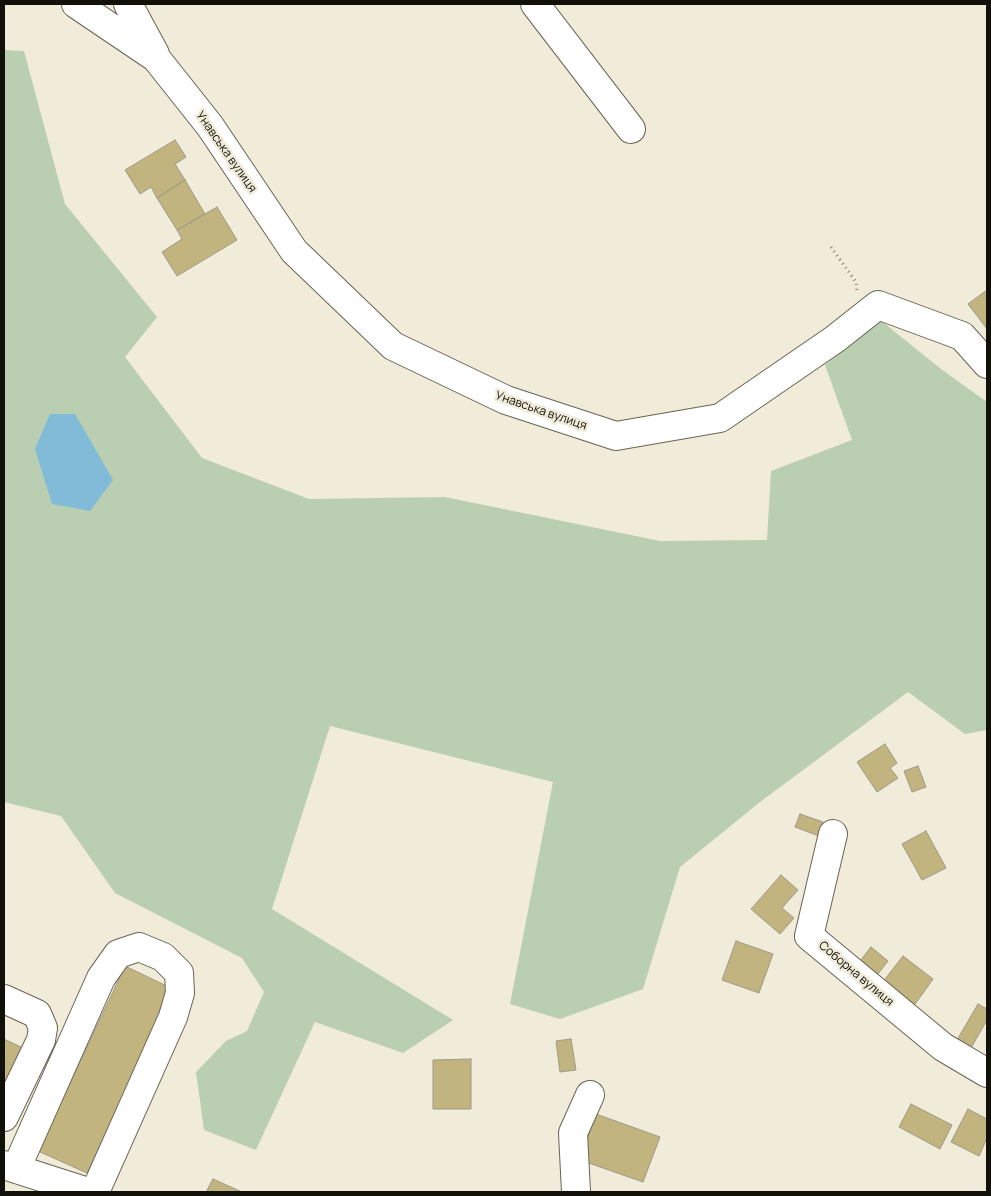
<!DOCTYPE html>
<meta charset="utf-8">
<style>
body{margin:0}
#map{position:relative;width:991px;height:1196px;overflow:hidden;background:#f0ecd9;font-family:Manrope,sans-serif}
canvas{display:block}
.frame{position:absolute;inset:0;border:5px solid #111009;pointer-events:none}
</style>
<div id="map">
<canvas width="991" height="1196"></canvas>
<div class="frame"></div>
</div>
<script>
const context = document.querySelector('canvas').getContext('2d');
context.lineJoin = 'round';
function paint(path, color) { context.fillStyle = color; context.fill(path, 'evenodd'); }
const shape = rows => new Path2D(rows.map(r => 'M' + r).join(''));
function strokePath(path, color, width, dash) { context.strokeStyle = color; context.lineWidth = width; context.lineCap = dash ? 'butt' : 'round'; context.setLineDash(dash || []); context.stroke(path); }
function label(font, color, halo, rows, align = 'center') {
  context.font = font + ' Manrope,sans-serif'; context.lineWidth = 5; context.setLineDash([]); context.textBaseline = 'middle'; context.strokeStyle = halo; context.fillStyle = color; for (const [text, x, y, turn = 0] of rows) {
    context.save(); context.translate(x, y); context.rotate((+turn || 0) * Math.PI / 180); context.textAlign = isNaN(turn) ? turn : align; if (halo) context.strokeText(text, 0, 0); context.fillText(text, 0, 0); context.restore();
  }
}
const green = shape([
 [4,50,24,51,65,204,157,317,125,357,202,458,309,499,445,497,660,541,767,540,771,471,852,440,825,365,879,319,941,369,987,402,987,730,965,734,908,692,760,802,680,867,643,989,560,1019,510,1004,553,782,330,726,272,909,453,1020,403,1053,315,1022,256,1150,204,1130,196,1072,226,1041,247,1031,264,992,242,958,115,893,61,816,4,802]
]);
const water = shape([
 [50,414,75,414,113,480,90,511,52,504,35,449]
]);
const building = shape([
 [175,140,186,157,175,164,185,180,157,198,151,187,140,194,125,170,175,140],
 [185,180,205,214,177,230,157,198,185,180],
 [217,207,237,240,177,276,162,252,182,239,177,230,217,207],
 [987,290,987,329,968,304,987,290],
 [885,744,897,763,890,768,898,778,877,792,857,762,885,744],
 [918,766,926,787,912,792,904,771,918,766],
 [800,814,823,822,819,836,795,827,800,814],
 [926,831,946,868,922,880,902,844,926,831],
 [781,875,798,890,782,908,794,918,780,934,751,909,781,875],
 [736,941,773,954,759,993,722,980,736,941],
 [871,947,888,961,874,979,857,965,871,947],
 [903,956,933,979,913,1007,882,983,903,956],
 [125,966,173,989,87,1173,38,1151,125,966],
 [978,1004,987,1009,987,1020,971,1048,957,1040,978,1004],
 [4,1039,25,1049,4,1093,4,1039],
 [571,1039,576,1070,560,1072,556,1041,571,1039],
 [471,1059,471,1109,433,1109,433,1060,471,1059],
 [911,1104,952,1125,940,1149,899,1127,911,1104],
 [968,1109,987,1119,987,1138,979,1156,951,1142,968,1109],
 [596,1114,660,1137,643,1182,580,1160,596,1114],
 [213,1179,242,1192,206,1192,213,1179]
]);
const path = shape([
 [831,247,856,282,857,292]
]);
const minor = shape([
 [76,4,156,58,210,126,294,251,393,346,506,400,616,436,720,418,835,339,878,305,962,336,987,364],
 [128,4,155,54],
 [535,4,631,129],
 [833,834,809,936,943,1047,987,1073],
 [4,999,37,1014,43,1028,41,1040,4,1117],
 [4,1165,88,1192],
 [16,1169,101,978,118,954,139,947,163,957,179,973,180,993,173,1017,95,1192],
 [576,1192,573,1133,590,1095]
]);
const streetNames = [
 ["Унавська вулиця",226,152,55],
 ["Унавська вулиця",541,411,19],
 ["Соборна вулиця",856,974,40]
];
paint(green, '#baceb1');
paint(water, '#81bbd8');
paint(building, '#c2b47e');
strokePath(building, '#9d9988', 1);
strokePath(minor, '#686454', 30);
strokePath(path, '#807d70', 3, [1, 4]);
strokePath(minor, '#fff', 28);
label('12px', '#111009', '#f0ecd9', streetNames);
</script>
